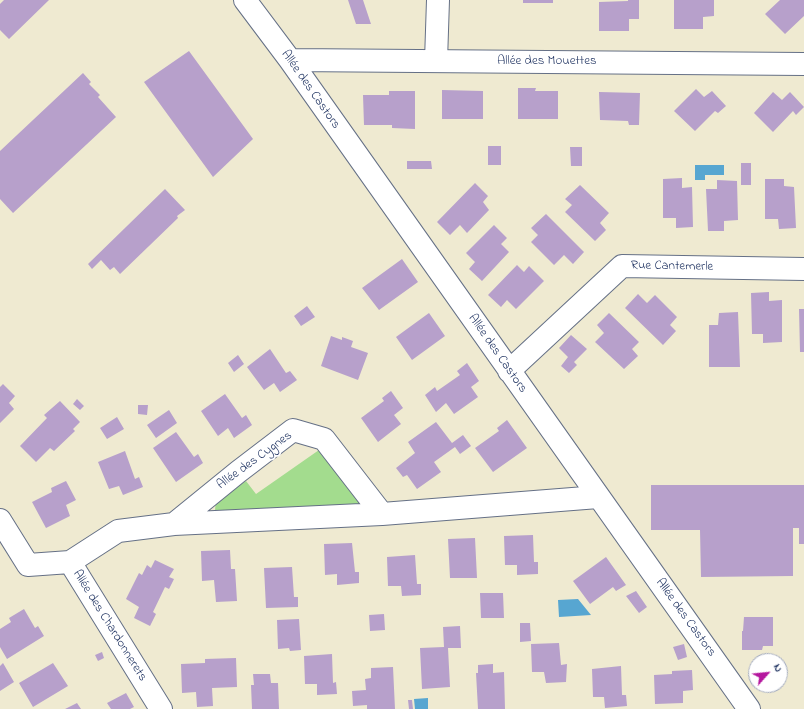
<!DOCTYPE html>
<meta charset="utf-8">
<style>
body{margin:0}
#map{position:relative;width:804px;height:709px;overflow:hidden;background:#efead1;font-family:"Indie Flower",sans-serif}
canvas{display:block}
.north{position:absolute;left:748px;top:653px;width:40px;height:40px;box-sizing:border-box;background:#fff;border:1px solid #a4acbf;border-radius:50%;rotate:63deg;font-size:11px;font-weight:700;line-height:16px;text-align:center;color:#1b2f5e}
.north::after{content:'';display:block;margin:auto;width:14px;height:18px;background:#b5179e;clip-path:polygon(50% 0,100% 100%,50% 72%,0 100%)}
</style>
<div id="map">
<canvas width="804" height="709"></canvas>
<div class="north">N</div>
</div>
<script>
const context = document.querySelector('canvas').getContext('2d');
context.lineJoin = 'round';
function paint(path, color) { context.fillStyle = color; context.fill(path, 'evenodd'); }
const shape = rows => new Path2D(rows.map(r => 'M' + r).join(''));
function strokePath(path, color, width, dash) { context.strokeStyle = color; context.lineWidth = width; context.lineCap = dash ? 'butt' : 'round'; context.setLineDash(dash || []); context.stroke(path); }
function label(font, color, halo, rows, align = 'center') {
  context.font = font + ' "Indie Flower",sans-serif'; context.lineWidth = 3.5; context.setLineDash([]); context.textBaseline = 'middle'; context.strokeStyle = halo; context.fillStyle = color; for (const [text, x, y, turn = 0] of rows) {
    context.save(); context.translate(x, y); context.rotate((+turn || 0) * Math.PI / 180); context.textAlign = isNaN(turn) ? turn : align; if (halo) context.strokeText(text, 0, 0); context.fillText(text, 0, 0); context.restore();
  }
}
const green = shape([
 [319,450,364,506,226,513,215,510,216,500,246,481,256,494]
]);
const water = shape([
 [695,165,724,165,724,175,705,175,705,180,695,180],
 [578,599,591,615,559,617,558,600],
 [428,698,428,709,415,709,414,699]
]);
const building = shape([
 [4,0,49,0,9,39,0,30,0,4],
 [348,0,363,0,371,24,356,24],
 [523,0,553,0,553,3,523,3],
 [628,0,639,0,639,19,629,19,629,31,599,31,599,2,628,1],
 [674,0,714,0,714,16,703,17,703,29,674,29],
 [780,0,804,0,804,16,785,34,765,14],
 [189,51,253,139,213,177,144,82],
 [83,73,91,82,89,84,100,95,98,97,116,117,13,213,0,199,0,151],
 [518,88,536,88,535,91,558,91,558,119,518,119],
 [696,89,704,97,712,91,726,106,718,113,715,111,695,131,674,111],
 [442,90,483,91,483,119,442,119],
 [389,91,415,91,415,129,392,128,392,125,364,125,363,95,389,95],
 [599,92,640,93,639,125,629,125,628,121,600,120],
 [773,92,782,100,790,92,804,107,796,115,793,111,773,132,754,113],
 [488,146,501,146,501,165,488,165],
 [570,147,582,147,582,166,571,166],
 [407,161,431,161,432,169,407,169],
 [741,163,751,163,751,185,741,185],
 [682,178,682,188,692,187,693,227,676,228,676,218,663,218,663,179],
 [765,179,784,179,784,186,794,187,796,228,779,229,778,219,765,219],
 [717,180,737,181,738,220,724,221,724,231,708,231,706,189,717,189],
 [475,183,488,196,483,202,489,210,467,233,460,225,450,235,437,222],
 [580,185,609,213,600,223,606,230,595,241,565,212,572,205,565,199],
 [165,189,185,210,177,216,178,218,120,274,114,267,110,270,101,260,92,269,88,264],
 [546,214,584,252,573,264,564,255,554,265,531,242,538,235,531,228],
 [494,225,507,238,501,244,509,252,482,281,469,269,475,262,466,253],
 [402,259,418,282,379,310,362,288],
 [517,265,524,272,529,266,544,281,516,309,507,300,501,307,488,295],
 [769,292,769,301,782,300,782,342,763,343,763,334,752,334,751,293],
 [638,294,647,303,655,295,677,317,670,325,676,331,663,345,625,308],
 [307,306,315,317,301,326,294,316],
 [799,309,804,309,804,352,800,352],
 [738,312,740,367,709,367,709,325,718,325,719,313],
 [429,313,445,336,412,360,396,337],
 [609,313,639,342,632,349,638,356,624,369,595,342,604,333,597,325],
 [571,335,587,349,574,362,577,365,569,373,561,366,568,357,559,348],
 [331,336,342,340,342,337,353,341,351,347,368,353,358,380,321,366],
 [270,349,286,373,290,371,297,380,280,392,274,383,264,390,247,367],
 [238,355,244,364,234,372,228,363],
 [467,363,479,381,471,387,478,397,454,414,446,403,436,412,425,395,435,387,437,391,460,375,457,371],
 [3,384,15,396,9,403,14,409,0,423,0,387],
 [391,391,403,408,394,415,401,424,378,442,361,418,384,401,382,398],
 [225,394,242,418,246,415,252,425,234,438,228,428,218,436,201,411],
 [77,399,84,406,80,410,73,404],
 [60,401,80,422,73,429,75,431,54,451,50,448,36,462,20,446,47,418,44,415],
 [138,405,148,405,147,415,138,414],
 [169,410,177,423,156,438,147,425],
 [117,417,124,429,107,439,100,428],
 [507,420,527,448,493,472,475,448,499,431,497,428],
 [436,422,452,443,463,435,471,446,460,454,455,447,434,462,441,472,417,489,407,475,403,477,396,468,415,453,408,442],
 [176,432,194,457,198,454,203,463,176,482,153,448],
 [125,451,135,479,139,477,143,487,123,495,119,486,109,489,98,462],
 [66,481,76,500,66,505,70,516,46,528,32,502,52,492,51,488],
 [651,485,804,485,804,544,799,544,799,528,793,528,793,576,701,577,700,530,651,530],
 [533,535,534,562,538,562,538,574,517,575,517,565,505,565,504,536],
 [475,538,477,578,450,578,448,539],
 [352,543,355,572,359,572,359,583,337,585,337,574,325,575,324,544],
 [230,550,231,569,235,569,237,601,216,602,214,580,202,581,201,551],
 [415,555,417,584,421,584,421,595,402,596,401,586,388,586,387,557],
 [606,557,626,585,616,591,613,587,590,604,573,581],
 [155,560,174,569,169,577,174,579,169,589,165,587,153,612,156,614,150,626,134,618,139,607,126,599,139,573,142,575,147,565,151,568],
 [292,567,294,597,298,597,298,607,266,608,264,568],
 [636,591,647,607,639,613,626,596],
 [480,593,503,593,504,618,481,618],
 [24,609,35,628,38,626,44,636,7,659,0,647,0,629,11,622,9,618],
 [384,614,385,630,370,631,369,615],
 [744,617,773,617,773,646,763,646,762,650,742,650,742,631,743,631],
 [299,619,301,650,290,651,289,648,278,649,277,620],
 [520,623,530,623,531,641,520,642],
 [460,626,461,648,448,648,450,687,422,689,420,648,444,647,443,627],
 [559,643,561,665,567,664,566,682,546,683,544,672,532,672,531,644],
 [684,644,687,657,678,660,673,647],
 [102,652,104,658,98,661,95,655],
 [332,654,333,683,336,682,337,694,317,695,317,684,305,684,304,656],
 [236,658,237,687,212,688,213,706,197,707,196,692,182,693,181,664,205,663,205,659],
 [3,663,14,682,0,691,0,666],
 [53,663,68,686,33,707,19,683],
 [493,664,493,673,504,672,505,709,478,709,476,673,478,673,478,665],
 [621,666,622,695,626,695,627,706,605,708,604,697,593,697,592,669],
 [393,667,395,709,367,709,367,705,353,706,352,691,366,690,365,679,371,678,371,668],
 [692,670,693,690,683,691,683,703,655,704,654,675,672,674,672,671],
 [253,674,270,674,271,683,278,683,279,709,252,709,251,685,254,685],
 [126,693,134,707,130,709,111,709,107,703],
 [408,700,412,700,413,709,409,709],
 [77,703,81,709,65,709]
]);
const minor = shape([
 [245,0,290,60,749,709],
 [290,60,804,64],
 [436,61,438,0],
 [509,371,622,266,804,269],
 [0,520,28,565,70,562,161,709],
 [174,524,238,472,293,430,324,439,382,514],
 [70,562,118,531,174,524,382,514,598,497]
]);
const streetNames = [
 ["Allée des Mouettes",547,62],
 ["Allée des Castors",310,90,55],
 ["Rue Cantemerle",672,267,1],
 ["Allée des Castors",497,354,55],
 ["Allée des Cygnes",255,461,-36],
 ["Allée des Castors",685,618,54],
 ["Allée des Chardonnerets",109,626,58]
];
paint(green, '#a3dc8e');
paint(water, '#57a6d1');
paint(building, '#b7a0cb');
strokePath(minor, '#657086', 24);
strokePath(minor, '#fff', 22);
label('13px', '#1b2f5e', '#fff', streetNames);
</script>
